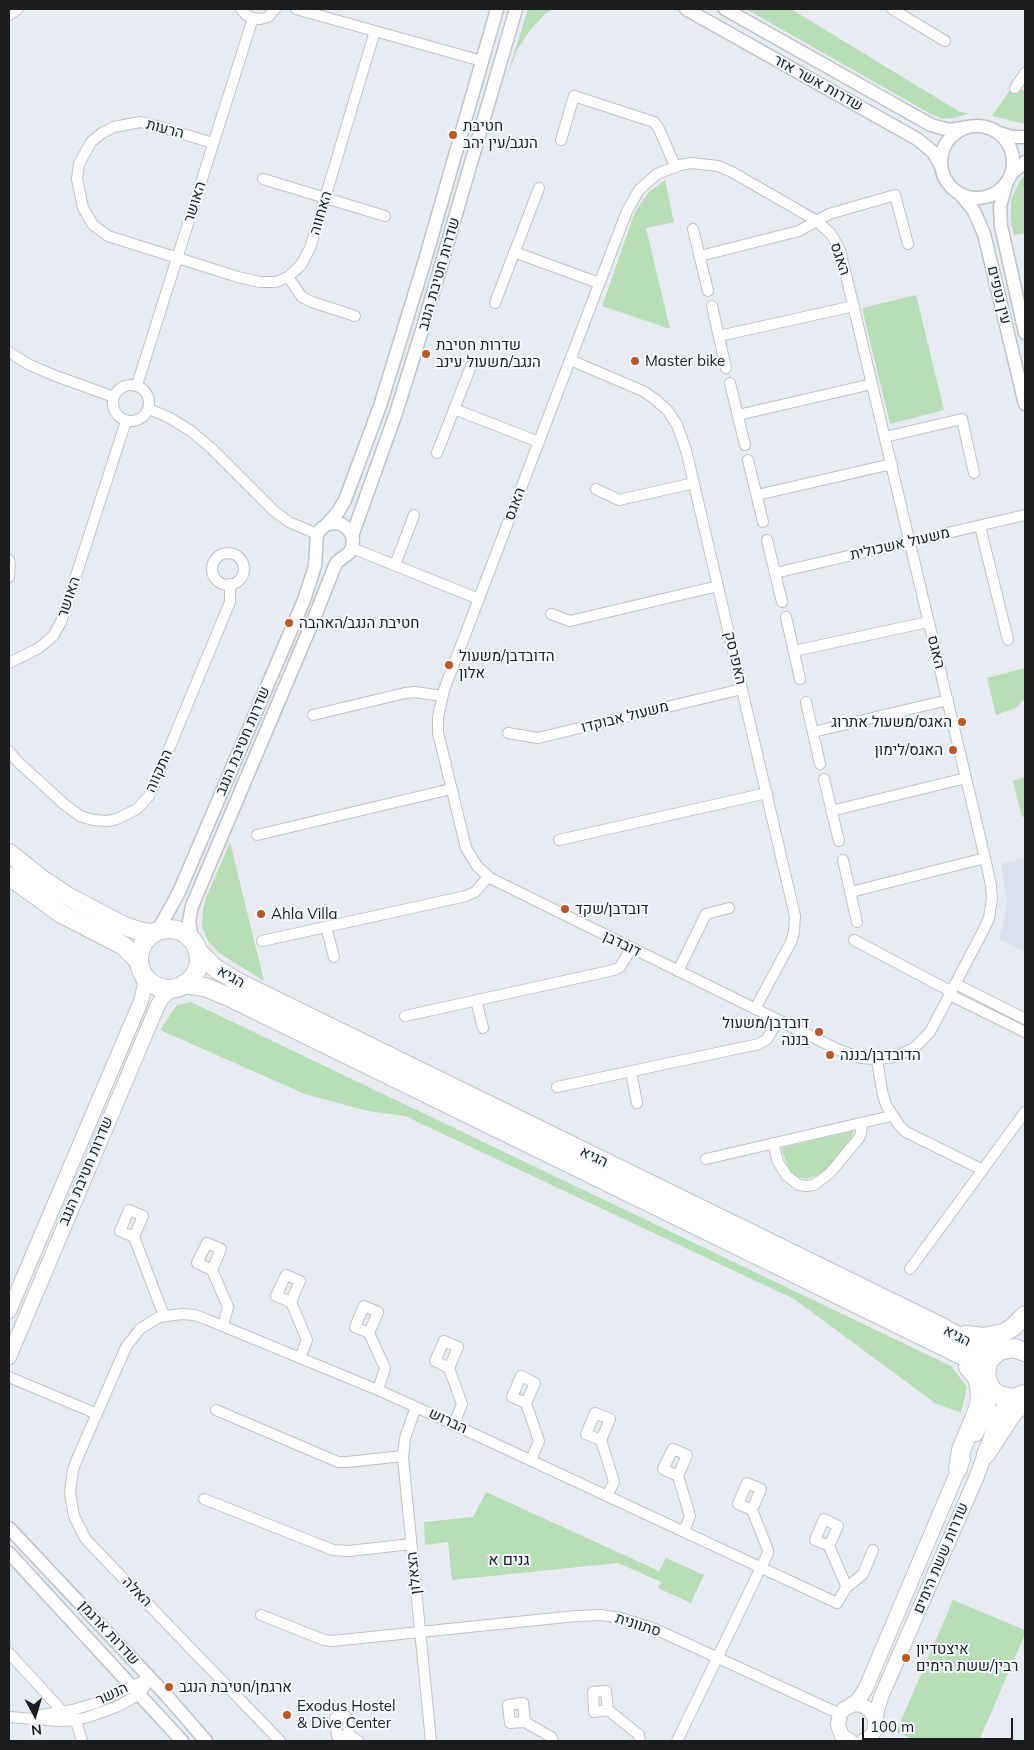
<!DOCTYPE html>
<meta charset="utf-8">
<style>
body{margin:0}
#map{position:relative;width:1034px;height:1750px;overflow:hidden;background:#e8ecf2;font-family:Mulish,sans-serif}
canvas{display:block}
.frame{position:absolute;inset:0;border:10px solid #1b1c1e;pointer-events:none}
.north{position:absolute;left:10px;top:1690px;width:50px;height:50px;-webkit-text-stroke:4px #f5f9ff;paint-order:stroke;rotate:174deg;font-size:14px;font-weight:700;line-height:20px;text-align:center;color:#1b1c1e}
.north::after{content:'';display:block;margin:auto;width:18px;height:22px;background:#1b1c1e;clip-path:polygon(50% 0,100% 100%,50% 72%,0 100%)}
.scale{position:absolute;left:862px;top:1718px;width:151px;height:22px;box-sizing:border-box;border:2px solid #1b1c1e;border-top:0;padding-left:6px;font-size:15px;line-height:18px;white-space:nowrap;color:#1b1c1e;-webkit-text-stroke:4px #f5f9ff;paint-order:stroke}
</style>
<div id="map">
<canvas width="1034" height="1750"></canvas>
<div class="frame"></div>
<div class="north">N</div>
<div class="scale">100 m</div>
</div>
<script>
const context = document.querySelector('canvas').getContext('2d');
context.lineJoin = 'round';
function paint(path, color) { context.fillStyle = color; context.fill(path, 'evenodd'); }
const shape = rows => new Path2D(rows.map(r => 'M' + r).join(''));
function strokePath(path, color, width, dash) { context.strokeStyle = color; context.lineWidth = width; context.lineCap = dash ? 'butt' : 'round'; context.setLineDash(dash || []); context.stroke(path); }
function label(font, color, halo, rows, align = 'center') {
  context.font = font + ' Mulish,Heebo,sans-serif'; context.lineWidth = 4; context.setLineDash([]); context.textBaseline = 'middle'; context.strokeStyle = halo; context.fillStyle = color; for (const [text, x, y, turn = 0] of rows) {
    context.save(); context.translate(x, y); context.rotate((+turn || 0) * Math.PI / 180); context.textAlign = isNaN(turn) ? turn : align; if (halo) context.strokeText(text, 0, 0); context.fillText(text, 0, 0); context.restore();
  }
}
const built = shape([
 [1025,858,1025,952,999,939,1004,922,1007,900,1001,864]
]);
const green = shape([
 [528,9,554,9,546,13,531,29,517,50,506,79],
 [746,9,791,9,960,112,969,113,955,118,942,119,929,113],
 [1014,84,1025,91,1025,124,992,116],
 [1025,175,1025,233,1014,235,1011,222,1011,200,1019,182],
 [665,180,674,222,646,228,670,329,602,306,635,212,649,192],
 [916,295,944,410,890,424,862,308],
 [1025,668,1025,699,1015,708,996,715,987,678],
 [1025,777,1025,816,1022,817,1013,781],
 [230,842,264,981,219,953,208,941,202,926,203,909,206,898],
 [191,1002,951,1366,967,1387,961,1413,935,1403,794,1299,405,1116,368,1111,305,1094,160,1030,177,1005],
 [853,1131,852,1139,824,1171,816,1176,806,1179,797,1177,789,1170,781,1148],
 [486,1492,659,1571,666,1558,704,1575,691,1603,658,1588,661,1582,618,1563,452,1580,448,1542,425,1545,424,1522,473,1517],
 [953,1600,1025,1630,1025,1634,979,1741,918,1741,896,1732]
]);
const minor = shape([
 [241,9,246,15,253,18,260,19,268,17,275,9],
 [296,9,482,61],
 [892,9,945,41],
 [9,15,18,9],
 [1015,88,1025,73],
 [561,140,574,96,654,122,659,129,675,166],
 [213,143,153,125,140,122,114,127,102,133,91,142,79,164,77,179,83,208,93,225,108,236,238,277,260,282,276,282,288,277,301,265,310,248,375,31],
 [692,163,718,166,732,172,817,221,831,234,840,250,985,858,991,885,992,899,989,918,984,929,930,1032,914,1048,894,1057,877,1059,861,1058,839,1050,490,878,477,866,466,848,441,745,438,733,438,717,444,690,627,211,639,190,657,174,680,165,692,163],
 [263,179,385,216],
 [693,229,708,291],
 [514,252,599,283],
 [700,256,799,231,829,214,895,195,908,244],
 [288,277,302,297,312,302,355,316],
 [495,303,539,188],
 [712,306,726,368],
 [719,336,854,306],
 [9,352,28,364,53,375,114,397],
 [570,360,643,391,656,400,668,411,677,425,686,450,795,916,794,932,791,942,755,1009],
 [730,383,745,445],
 '113 403a18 18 0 1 1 36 0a18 18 0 1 1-36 0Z',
 [137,385,253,18],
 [149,409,168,417,191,431,211,448,274,511,289,522,317,534],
 [454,409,539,442],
 [738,415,872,384],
 [885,437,962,419,974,473],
 [437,453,471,366],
 [748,460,763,522],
 [596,489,619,500,694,483],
 [757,495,892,464],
 [980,526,1008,640],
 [767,540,782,602],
 [352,548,479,599],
 '212 569a16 16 0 1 1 32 0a16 16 0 1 1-32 0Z',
 [9,560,10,566,9,577],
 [395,565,414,515],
 [775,573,1025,515],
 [551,614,570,621,718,586],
 [786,617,800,679],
 [794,651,928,622],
 [9,663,39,648,53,636,61,622,126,421],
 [806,702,820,764],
 [313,715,405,693,415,692,442,696],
 [813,732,948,700],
 [508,733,538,738,742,689],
 [9,751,17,761,64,804,80,816,93,820,107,821,117,819,137,809,149,796,154,785,230,602,230,584],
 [824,779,839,841],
 [831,811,966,778],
 [257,835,451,789],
 [559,840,767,793],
 [843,860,857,922],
 [851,892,985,858],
 [326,927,334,957],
 [854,940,952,992],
 [262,941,466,896,475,892,488,877],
 [678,971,706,914,729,908],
 [956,984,1025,1019],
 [950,995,1025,1032],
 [476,1000,483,1028],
 [405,1016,614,970,620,967,631,949],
 [877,1059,882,1091,886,1105,899,1125,906,1132,983,1170],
 [631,1072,637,1103],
 [557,1087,759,1044,767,1039,778,1020],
 [773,1143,778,1162,787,1176,799,1185,806,1186,814,1185,830,1173,859,1138,861,1133,862,1123],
 [706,1159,891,1116],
 [134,1237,120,1231,129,1210,143,1216,134,1237,164,1316],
 [910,1269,1025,1112],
 [212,1270,221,1249,207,1243,197,1263,212,1270,228,1307,223,1326],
 [291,1302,300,1281,286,1275,276,1296,291,1302,307,1340,300,1358],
 [369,1333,378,1312,364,1306,355,1327,369,1333,385,1368,378,1390],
 [449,1368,435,1361,444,1341,458,1347,449,1368,462,1404,454,1424],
 [9,1377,97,1414],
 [526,1403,512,1397,521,1376,535,1383,526,1403,539,1441,531,1460],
 [416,1407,405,1438,403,1458,431,1741],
 [216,1410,338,1462,347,1462,403,1456],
 [601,1440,586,1434,595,1413,610,1419,601,1440,614,1482,607,1496],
 [678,1476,663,1469,673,1449,687,1455,678,1476,690,1516,684,1531],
 [204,1499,333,1550,349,1551,411,1544],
 [846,1588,863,1574,873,1550],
 [261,1615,324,1640,332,1641,576,1616,601,1615,621,1618,655,1629,840,1714],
 [9,1653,63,1712,75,1718,82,1741],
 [523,1703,525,1722,510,1723,508,1705,523,1703],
 [608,1710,606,1691,593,1692,594,1712,608,1710,639,1735,640,1741],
 [41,1715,73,1710,96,1703,150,1678],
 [9,1717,61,1721,76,1720,88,1717,116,1707,140,1694,150,1678],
 [525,1722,551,1737,553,1741],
 [349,1735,347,1717,335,1718,337,1736,349,1735,358,1741],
 [280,1741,94,1548,85,1538,74,1516,70,1493,73,1470,77,1459,126,1347,140,1329,159,1317,182,1314,195,1315,208,1320,378,1390,416,1407,837,1603,846,1588,845,1583,829,1546,815,1540,824,1519,838,1526,829,1546],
 [677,1741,768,1553,768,1550,752,1510,761,1489,747,1483,738,1504,752,1510]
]);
const tertiary = shape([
 [686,9,917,139,933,152,941,166],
 [725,9,931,125,949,130,968,127],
 '941 162a36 36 0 1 1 72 0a36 36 0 1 1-72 0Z',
 [999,133,1012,137,1025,137],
 [1012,173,1025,162],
 [1006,185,1000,206,1001,226,1025,333],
 [961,195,974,211,984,234,1025,404],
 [327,524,338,512,345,500,380,406,425,260,497,9],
 [352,536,396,413,423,327,516,9],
 [157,932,179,892,304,600,315,566,317,534,320,530,327,524,335,523,341,524,348,529,351,534,353,539,352,548,349,553,337,562,334,568,315,616,192,906,189,921,192,940],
 [9,1528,167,1696,206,1741],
 [9,1553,182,1741]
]);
const secondary = shape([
 [9,1311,141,1001,145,984,142,974],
 [9,1357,157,1007,162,998,172,989],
 [976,1434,988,1408,990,1392,989,1385],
 [851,1705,857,1701,865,1690,963,1459],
 [850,1741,842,1736,838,1725,840,1714,844,1709,855,1704,862,1705,871,1711,876,1721],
 [863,1741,869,1738,874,1732,877,1710,881,1697,977,1476,999,1414,1005,1405,1014,1398]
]);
const trunk = shape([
 [9,853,43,880,69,897,124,926,142,932,154,933],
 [9,876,60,913,124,946,139,962],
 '139 959a30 30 0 1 1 60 0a30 30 0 1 1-60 0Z',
 [197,950,215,968,238,982,940,1326,970,1343,981,1348,999,1351],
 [184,984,205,987,229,997,963,1356,977,1365,986,1376],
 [965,1335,984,1337,1003,1333,1012,1328,1025,1315],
 [1025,1352,1014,1348,999,1351,988,1361,986,1376,991,1389,999,1395,1014,1398,1025,1394],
 [986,1454,1012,1414,1018,1408,1025,1405],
 [958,1469,961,1450,978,1409,980,1397,979,1385,976,1376,968,1367]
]);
const markers = [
 [453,135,5,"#bd5825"],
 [426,354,5,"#bd5825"],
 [635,361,5,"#bd5825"],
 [289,623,5,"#bd5825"],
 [449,665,5,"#bd5825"],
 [962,722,5,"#bd5825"],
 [953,750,5,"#bd5825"],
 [565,909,5,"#bd5825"],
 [261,914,5,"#bd5825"],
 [819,1032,5,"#bd5825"],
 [830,1055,5,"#bd5825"],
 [906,1658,5,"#bd5825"],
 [169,1687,5,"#bd5825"],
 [287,1715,5,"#bd5825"]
];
const streetNames = [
 ["שדרות אשר אזר",818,83,29],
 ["הרעות",165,129,15],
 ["האושר",195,202,-72],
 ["האחווה",321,213,-73],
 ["האגס",840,259,71],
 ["שדרות חטיבת הנגב",439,274,-74],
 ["עין נטפים",999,295,76],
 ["האגס",515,504,-69],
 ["משעול אשכולית",900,544,-13],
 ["האושר",69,597,-71],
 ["האגס",936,652,76],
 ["האפרסק",735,658,77],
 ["משעול אבוקדו",625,717,-14],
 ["שדרות חטיבת הנגב",243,741,-67],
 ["התקווה",159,771,-66],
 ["דובדבן",622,944,26],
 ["הגיא",231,977,30],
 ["הגיא",594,1157,26],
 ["שדרות חטיבת הנגב",86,1171,-67],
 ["הגיא",957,1336,28],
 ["הברוש",448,1421,25],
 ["שדרות ששת הימים",941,1558,-67],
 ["הצאלון",414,1573,-96],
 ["האלה",137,1592,46],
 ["סתוונית",638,1625,18],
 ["שדרות ארגמן",109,1633,47],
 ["הנשר",112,1694,-25]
];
const poiNames = [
 ["חטיבת",463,126],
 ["הנגב/עין יהב",463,143],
 ["שדרות חטיבת",436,345],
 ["הנגב/משעול עינב",436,362],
 ["Master bike",645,361],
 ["חטיבת הנגב/האהבה",299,623],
 ["הדובדבן/משעול",459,656],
 ["אלון",459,673],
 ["האגס/משעול אתרוג",952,722,"right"],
 ["האגס/לימון",943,750,"right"],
 ["דובדבן/שקד",575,909],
 ["Ahla Villa",271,914],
 ["דובדבן/משעול",809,1023,"right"],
 ["בננה",809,1040,"right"],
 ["הדובדבן/בננה",840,1055],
 ["איצטדיון",916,1649],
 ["רבין/ששת הימים",916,1666],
 ["ארגמן/חטיבת הנגב",179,1687],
 ["Exodus Hostel",297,1706],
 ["& Dive Center",297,1723]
];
const neighbourhoodNames = [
 ["גנים א",509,1560]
];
paint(built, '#d9e1ed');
paint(green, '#b7deb6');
strokePath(minor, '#bfc2c8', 12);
strokePath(tertiary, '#bfc2c8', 15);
strokePath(secondary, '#bfc2c8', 16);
strokePath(trunk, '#bfc2c8', 20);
strokePath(minor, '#fff', 10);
strokePath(tertiary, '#fff', 12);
strokePath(secondary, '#fff', 14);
strokePath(trunk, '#fff', 18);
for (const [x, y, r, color] of markers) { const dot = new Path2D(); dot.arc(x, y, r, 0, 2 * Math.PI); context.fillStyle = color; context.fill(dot); strokePath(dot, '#f5f9ff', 2); }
label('15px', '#1b1c1e', '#f5f9ff', streetNames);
label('15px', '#1b1c1e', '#f5f9ff', poiNames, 'left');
label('16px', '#1b1c1e', '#f5f9ff', neighbourhoodNames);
</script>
